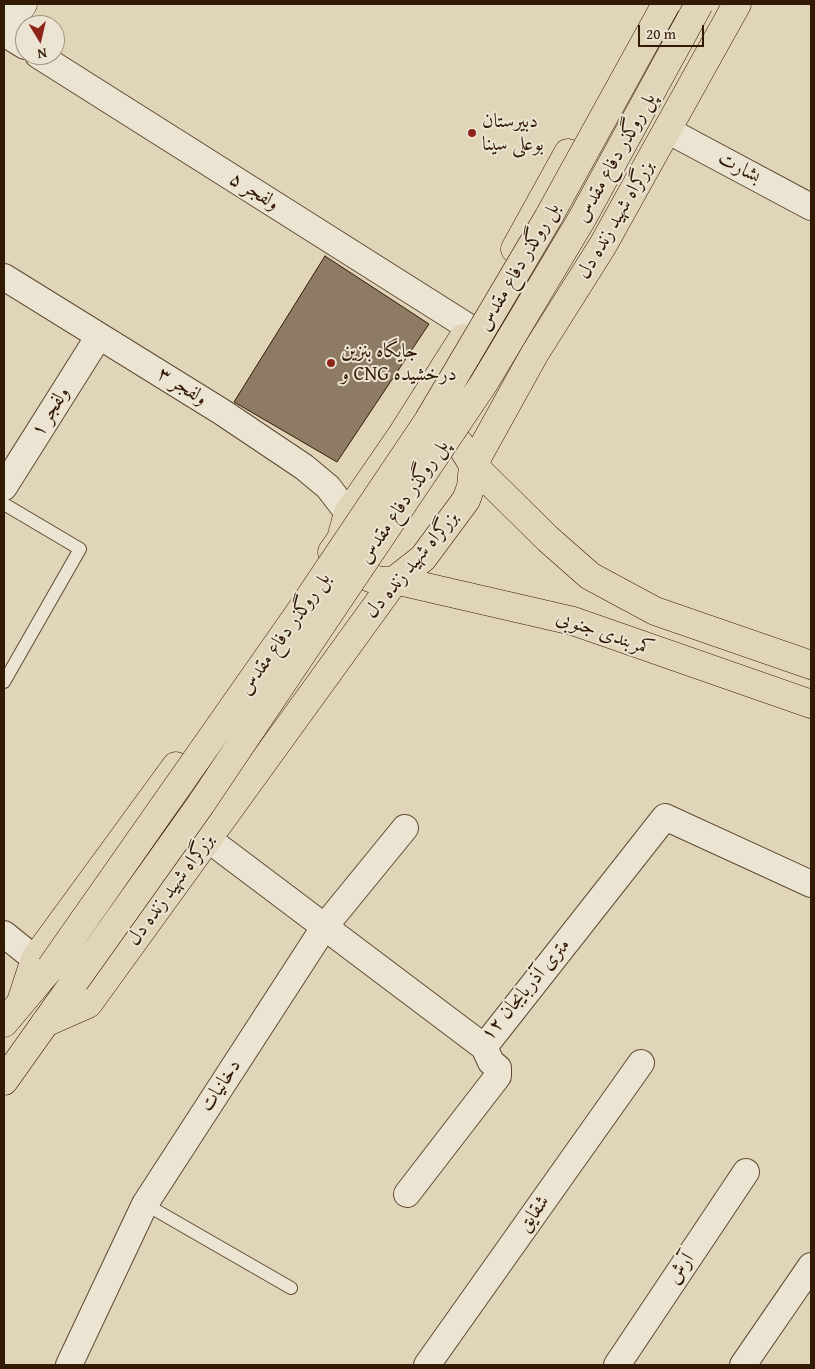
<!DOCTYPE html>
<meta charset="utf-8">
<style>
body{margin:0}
#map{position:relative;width:815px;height:1369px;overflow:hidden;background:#e1d5b9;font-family:"Gentium Book Plus",serif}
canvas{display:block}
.frame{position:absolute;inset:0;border:5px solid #331a05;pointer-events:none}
.north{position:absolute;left:15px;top:15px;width:50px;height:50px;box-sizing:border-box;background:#ece4d2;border:1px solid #a29380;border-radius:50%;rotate:171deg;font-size:14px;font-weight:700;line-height:20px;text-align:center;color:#331a05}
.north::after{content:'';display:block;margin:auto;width:18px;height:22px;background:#8f2418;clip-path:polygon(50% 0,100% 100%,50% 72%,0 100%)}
.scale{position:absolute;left:638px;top:25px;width:66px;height:22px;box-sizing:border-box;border:2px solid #331a05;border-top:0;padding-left:6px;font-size:15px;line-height:18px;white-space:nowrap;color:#331a05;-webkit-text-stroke:4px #ece4d2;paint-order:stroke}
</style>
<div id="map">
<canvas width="815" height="1369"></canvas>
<div class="frame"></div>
<div class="north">N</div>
<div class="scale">20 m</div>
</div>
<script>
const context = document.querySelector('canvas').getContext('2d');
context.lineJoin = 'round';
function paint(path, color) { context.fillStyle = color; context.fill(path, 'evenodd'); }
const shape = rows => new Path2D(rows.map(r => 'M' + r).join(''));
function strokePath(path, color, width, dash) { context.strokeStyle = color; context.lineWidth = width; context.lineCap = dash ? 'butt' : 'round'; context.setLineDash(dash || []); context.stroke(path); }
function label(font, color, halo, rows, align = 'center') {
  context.font = font + ' "Gentium Book Plus",Amiri,serif'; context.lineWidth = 4; context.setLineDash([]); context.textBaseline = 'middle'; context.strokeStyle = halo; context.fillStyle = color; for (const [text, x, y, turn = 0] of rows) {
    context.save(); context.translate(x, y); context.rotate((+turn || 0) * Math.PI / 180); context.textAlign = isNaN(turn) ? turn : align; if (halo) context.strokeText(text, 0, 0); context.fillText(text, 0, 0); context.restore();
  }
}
const building = shape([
 [325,256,429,324,337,462,234,402,325,256]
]);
const service = shape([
 [4,504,80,549,4,682],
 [145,1204,291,1288]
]);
const minor = shape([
 [4,33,25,46],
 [38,55,470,328],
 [667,130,811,207],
 [4,277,222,412,304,467,328,487,348,513],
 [4,487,99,336],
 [208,839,484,1047,665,817,811,884],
 [4,934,35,959],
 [407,1194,498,1076,498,1068,491,1062,484,1047],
 [69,1365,145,1204,325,926,405,828],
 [427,1365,641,1063],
 [617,1365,746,1172],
 [743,1365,811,1266]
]);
const tertiary = shape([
 [4,30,23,4]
]);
const primary = shape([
 [515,249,568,153],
 [425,431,445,434,460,444,473,465,548,539,590,576,655,611,811,665],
 [332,552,341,539,348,513,401,436,463,338],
 [344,553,348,562,370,578,381,581,395,580,573,621,811,704],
 [21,1002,35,959,176,766],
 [45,1023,88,1004,395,580,423,558,466,500,471,487,473,465,535,353,603,245,737,4]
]);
const trunk = shape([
 [4,1023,51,967],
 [4,1081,75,981]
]);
const trunkBridge = shape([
 [51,967,297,616,428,421,548,218,666,4],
 [75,981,201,804,484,383,583,217,699,4]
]);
const markers = [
 [472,133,5,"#8f2418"],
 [331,363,5,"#8f2418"]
];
const poiNames = [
 ["دبیرستان",482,122],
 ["بوعلی سینا",482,145],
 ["جایگاه بنزین",341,352],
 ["و CNG درخشیده",341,375]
];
const streetNames = [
 ["پل روگذر دفاع مقدس",616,158,-61],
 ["بشارت",739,168,28],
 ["ولفجر ۵",254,192,32],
 ["بزرگراه شهید زنده دل",616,220,-60],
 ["بل روگذر دفاع مقدس",519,267,-60],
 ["ولفجر ۳",182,387,32],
 ["ولفجر ۱",51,412,-58],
 ["پل روگذر دفاع مقدس",404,502,-56],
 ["بزرگراه شهید زنده دل",412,565,-50],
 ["بل روگذر دفاع مقدس",285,634,-55],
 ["کمربندی جنوبی",605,634,19],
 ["بزرگراه شهید زنده دل",171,890,-54],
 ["۱۲ متری آذربایجان",526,990,-50],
 ["دخانیات",221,1086,-57],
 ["شقایق",534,1214,-55],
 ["آرش",681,1269,-56]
];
paint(building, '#8d7b63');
strokePath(building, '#331a05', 1);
strokePath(service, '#5e4932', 14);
strokePath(minor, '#5e4932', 28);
strokePath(tertiary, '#5e4932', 29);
strokePath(primary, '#331a05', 29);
strokePath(trunk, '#331a05', 29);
strokePath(service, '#ece4d2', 12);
strokePath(minor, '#ece4d2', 26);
strokePath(tertiary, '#ece4d2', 28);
strokePath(primary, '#e1d5b9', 28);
strokePath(trunk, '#e1d5b9', 28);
strokePath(trunkBridge, '#331a05', 29, []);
strokePath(trunkBridge, '#e1d5b9', 28);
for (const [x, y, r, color] of markers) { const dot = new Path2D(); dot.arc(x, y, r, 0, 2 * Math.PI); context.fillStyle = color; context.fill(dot); strokePath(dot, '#ece4d2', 2); }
label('20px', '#331a05', '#ece4d2', poiNames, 'left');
label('20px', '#331a05', '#ece4d2', streetNames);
</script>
